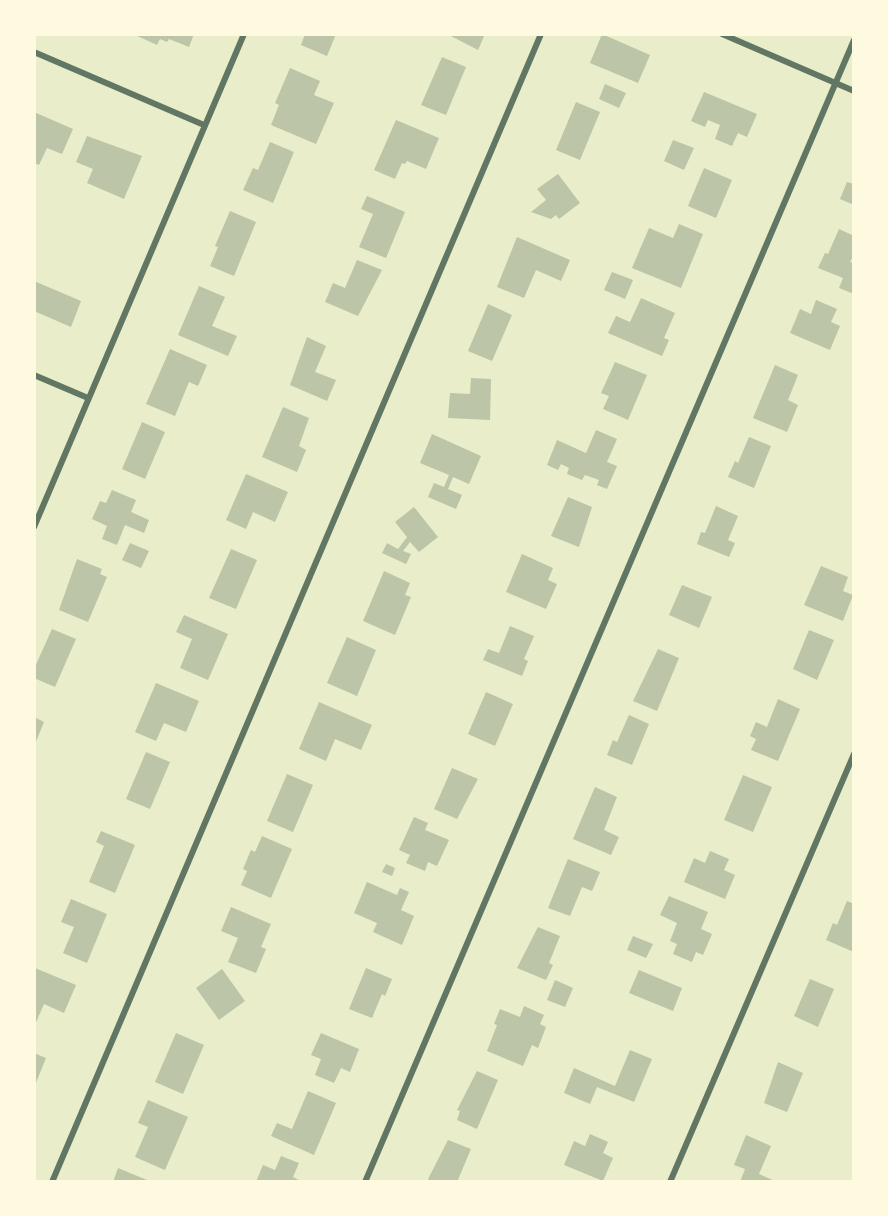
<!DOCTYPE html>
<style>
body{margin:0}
#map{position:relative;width:888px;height:1216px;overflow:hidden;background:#e9edc9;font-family:"Exo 2",sans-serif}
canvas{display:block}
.frame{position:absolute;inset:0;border:36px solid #fefae0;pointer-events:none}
</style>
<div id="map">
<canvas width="888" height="1216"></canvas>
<div class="frame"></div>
</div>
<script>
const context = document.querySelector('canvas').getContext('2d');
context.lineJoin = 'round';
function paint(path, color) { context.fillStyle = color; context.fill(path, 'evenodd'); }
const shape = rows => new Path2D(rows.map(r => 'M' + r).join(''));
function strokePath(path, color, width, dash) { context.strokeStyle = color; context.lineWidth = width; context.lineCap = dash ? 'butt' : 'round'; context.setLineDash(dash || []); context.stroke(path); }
const building = shape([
 [133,34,194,34,189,47,169,39,167,42,160,39,157,45],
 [305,34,336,34,327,56,301,45],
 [447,34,485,34,478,50],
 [602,34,650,55,638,83,590,63],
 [442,57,466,67,446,115,421,105],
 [290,68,320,81,314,95,334,103,316,144,271,125,279,105,275,103],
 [605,84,626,93,619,108,599,99],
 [704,92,757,114,747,137,738,133,732,146,715,139,720,125,708,120,705,127,691,121],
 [576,102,600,112,580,160,556,150],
 [34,112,73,129,62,154,47,148,39,165,34,163],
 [396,120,439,138,426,169,407,161,405,164,402,163,395,179,374,170],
 [87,136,142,156,124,199,87,183,93,169,76,162],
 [673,140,694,148,684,170,664,161],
 [270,142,294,152,273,203,243,190,253,168,258,170],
 [704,168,732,180,716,218,688,206],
 [558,174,580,203,559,219,556,215,551,219,531,212,546,200,537,189],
 [847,182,854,184,854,205,840,199],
 [367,196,405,212,386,258,359,247,373,214,361,209],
 [230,211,256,222,234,276,210,266,218,247,215,246],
 [679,224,703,234,681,288,632,268,649,228,673,238],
 [839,229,854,236,854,255,850,262,854,263,854,294,839,288,843,278,818,268,825,253,828,254],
 [517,237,570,260,561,281,536,270,524,298,497,287],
 [357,260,382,270,358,316,325,302,333,283,345,288],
 [612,272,633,280,625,299,604,290],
 [34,281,81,301,71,327,34,311],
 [199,286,225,297,212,326,237,336,228,356,178,335],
 [641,298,675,313,664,338,669,340,662,356,608,333,616,316,630,322],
 [816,300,837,309,831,322,840,326,830,350,790,333,800,309,811,314],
 [488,304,512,315,492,361,468,351],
 [307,337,326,346,315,372,336,380,327,401,290,385],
 [170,349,207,365,198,386,189,382,175,416,146,404],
 [615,362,647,375,628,420,603,409,609,396,601,393],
 [775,365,798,375,788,400,798,405,787,432,753,418],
 [471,378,491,379,490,420,448,418,450,393,470,394],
 [283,407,309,418,299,446,306,450,297,472,262,457],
 [142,422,165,432,145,479,122,469],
 [596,430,617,439,607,462,617,466,607,489,597,485,599,480,585,475,582,480,567,474,569,468,561,464,558,470,547,465,557,440,586,453],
 [432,434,481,456,469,484,453,477,448,489,462,495,456,509,428,497,434,483,444,487,449,475,420,463],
 [749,437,771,446,754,488,728,477,735,461,738,463],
 [246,474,288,492,275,522,253,512,246,529,226,520],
 [112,490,136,500,131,512,149,520,144,533,125,525,117,545,102,539,107,526,92,519,100,501,106,503],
 [568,497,592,507,579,547,551,536],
 [716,506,738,516,728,540,735,543,729,557,697,544,701,532,705,533],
 [414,507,438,537,419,552,410,542,403,551,411,554,406,564,382,553,387,543,398,549,407,537,395,522],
 [130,543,149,551,141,568,122,560],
 [231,549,257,560,236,609,209,598],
 [522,554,553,568,548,580,557,584,546,609,506,592],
 [77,559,102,569,100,574,107,577,88,622,59,610],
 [821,566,848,577,843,591,853,595,843,621,804,605],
 [384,571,410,583,405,595,411,597,395,635,363,621],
 [682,585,712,597,699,628,669,615],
 [184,615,228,634,208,680,180,668,192,639,176,632],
 [510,626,534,636,524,659,528,661,522,676,483,660,488,649,499,653],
 [52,629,76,639,55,687,34,678,34,669],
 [809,630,834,640,817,680,793,669],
 [347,637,376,650,357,696,327,683],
 [658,649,679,658,657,711,633,701],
 [156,683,199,701,186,732,164,723,156,741,135,732],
 [486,692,513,704,495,746,468,734],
 [778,699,800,709,778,761,751,750,756,739,750,736,756,722,767,727],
 [319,702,372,725,361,750,335,739,326,761,299,749],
 [629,715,649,724,632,765,607,755,613,740,617,742],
 [34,717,44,722,35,744,34,744],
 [146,752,170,762,150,809,126,799],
 [452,768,478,779,457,819,434,809],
 [287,774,313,785,293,832,267,821],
 [743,775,772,787,753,832,724,820],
 [595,787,617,797,604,830,619,837,611,855,573,839],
 [414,817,428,823,425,830,449,840,437,866,428,862,425,871,406,863,410,855,399,850],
 [101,831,135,845,115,893,89,882,104,846,96,842],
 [262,836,292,849,271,898,241,885,247,871,243,869,251,850,255,852],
 [710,851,729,859,724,870,735,875,725,899,684,882,694,858,705,863],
 [568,859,600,872,592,891,582,887,570,916,548,908],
 [386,864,395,868,392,876,382,872],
 [367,882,397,895,400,888,409,892,401,910,414,916,402,945,373,932,377,923,354,913],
 [669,896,708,912,701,929,712,934,703,955,696,952,692,962,673,954,677,944,670,941,677,923,660,915],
 [71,899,107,914,87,963,63,953,74,927,61,922],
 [847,901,854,904,854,952,826,940,833,923,837,925],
 [231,907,271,924,261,947,266,949,256,973,228,962,238,938,221,931],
 [538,927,560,936,549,963,553,965,546,980,517,968],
 [633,936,653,944,646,958,627,950],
 [35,968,76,985,64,1013,44,1004,34,1027],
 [366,968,392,979,385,996,382,994,372,1018,349,1009],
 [222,969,245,1001,219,1020,196,988],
 [639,970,682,988,673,1011,629,993],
 [810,979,834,989,818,1027,794,1016],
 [555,980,573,988,565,1007,547,1000],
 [524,1006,544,1015,540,1024,546,1027,538,1048,532,1045,523,1066,487,1051,497,1025,494,1024,500,1009,520,1017],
 [176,1033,204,1045,183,1094,155,1082],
 [321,1033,359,1049,350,1072,341,1068,334,1083,315,1075,321,1059,311,1055],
 [630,1050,652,1059,634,1102,597,1087,590,1104,564,1093,574,1068,615,1086],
 [34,1053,46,1058,35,1085,34,1085],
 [778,1062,803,1073,787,1112,764,1103],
 [477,1071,498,1080,477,1129,457,1120,460,1111,457,1110],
 [308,1091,336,1103,314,1155,271,1136,277,1123,292,1129],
 [148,1100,188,1117,165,1170,135,1157,148,1127,138,1123],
 [590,1134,608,1142,603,1153,613,1158,603,1181,564,1165,574,1141,585,1146],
 [746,1135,771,1146,759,1174,777,1182,740,1182,745,1169,734,1165],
 [448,1140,471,1149,457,1182,431,1182,428,1179],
 [281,1156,299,1163,293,1177,303,1182,256,1182,263,1165,275,1170],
 [118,1168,147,1180,147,1182,113,1182]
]);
const minor = shape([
 [722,34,854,91],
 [34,52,204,125],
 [34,375,88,398],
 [34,527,244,34],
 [52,1182,541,34],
 [365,1182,854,40],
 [670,1182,854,754]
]);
paint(building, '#bcc5a7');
strokePath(minor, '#617663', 6);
</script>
